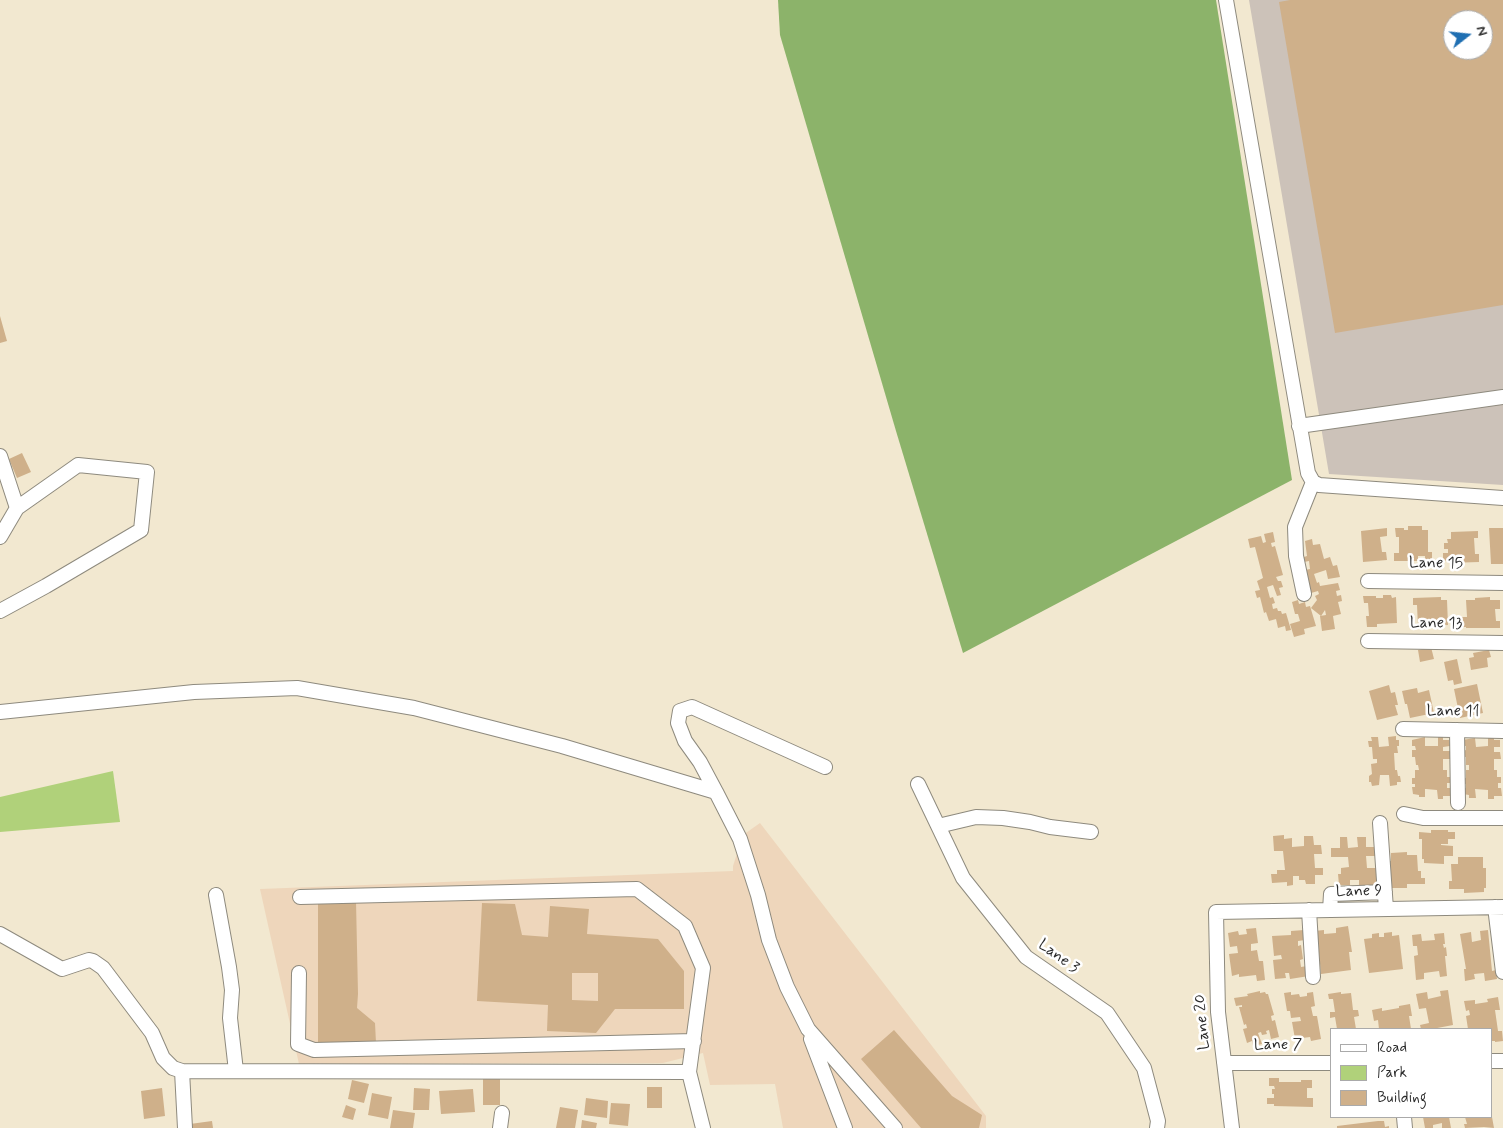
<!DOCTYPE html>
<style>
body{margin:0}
#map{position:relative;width:1503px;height:1128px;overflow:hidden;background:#f2e8d0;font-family:Mynerve,sans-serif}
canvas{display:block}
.legend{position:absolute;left:1330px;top:1028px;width:162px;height:90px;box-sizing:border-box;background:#fff;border:1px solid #aaa;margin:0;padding:6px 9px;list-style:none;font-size:15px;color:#2b2b2b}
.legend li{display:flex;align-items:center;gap:10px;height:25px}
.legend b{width:25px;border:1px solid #aaa}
.north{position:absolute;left:1443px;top:10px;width:50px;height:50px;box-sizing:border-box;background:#fff;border:1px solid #aaa;border-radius:50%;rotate:74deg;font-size:14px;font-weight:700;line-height:20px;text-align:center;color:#2b2b2b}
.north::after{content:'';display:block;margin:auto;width:18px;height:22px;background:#1f6fb2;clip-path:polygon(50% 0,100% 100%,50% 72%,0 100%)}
</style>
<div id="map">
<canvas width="1503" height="1128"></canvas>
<ul class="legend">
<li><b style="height:6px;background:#fff"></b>Road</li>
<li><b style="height:14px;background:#b0d17a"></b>Park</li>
<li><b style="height:14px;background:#cfb08a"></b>Building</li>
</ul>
<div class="north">N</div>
</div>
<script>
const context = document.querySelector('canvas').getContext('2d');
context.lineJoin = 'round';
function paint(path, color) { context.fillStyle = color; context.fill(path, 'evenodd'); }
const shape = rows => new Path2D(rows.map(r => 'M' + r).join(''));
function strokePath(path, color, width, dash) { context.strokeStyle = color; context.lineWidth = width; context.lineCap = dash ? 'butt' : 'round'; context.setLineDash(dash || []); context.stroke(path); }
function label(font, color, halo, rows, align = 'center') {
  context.font = font + ' Mynerve,sans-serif'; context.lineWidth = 5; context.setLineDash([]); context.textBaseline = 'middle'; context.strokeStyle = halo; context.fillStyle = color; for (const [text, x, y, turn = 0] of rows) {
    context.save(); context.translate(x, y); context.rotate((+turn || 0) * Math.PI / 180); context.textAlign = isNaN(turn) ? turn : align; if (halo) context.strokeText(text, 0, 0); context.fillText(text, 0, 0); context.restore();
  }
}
const built = shape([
 [760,823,986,1116,986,1128,783,1128,775,1084,710,1085,703,1053,663,1063,299,1064,260,889,733,871,733,866,743,835]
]);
const industrial = shape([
 [1249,0,1503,0,1503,485,1329,474],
 [1453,20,1483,20,1483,50,1453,50]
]);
const green = shape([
 [113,771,120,822,0,832,0,797]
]);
const forest = shape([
 [778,0,1216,0,1292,480,963,653,896,431,780,35]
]);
const building = shape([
 [1290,0,1503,0,1503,305,1335,333,1279,2],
 [1453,20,1483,20,1483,50,1453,50],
 [0,316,7,341,0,343],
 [22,453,31,472,17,478,9,459],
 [1408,526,1422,526,1422,530,1428,530,1428,552,1432,552,1432,560,1425,560,1425,556,1418,556,1418,561,1394,561,1394,553,1399,553,1399,537,1396,537,1395,528,1404,528,1404,530,1408,530],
 [1387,528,1387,536,1380,537,1382,552,1386,552,1387,560,1363,562,1361,531],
 [1489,528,1503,528,1503,564,1491,564],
 [1478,531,1478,538,1474,538,1475,554,1479,554,1479,562,1448,563,1448,560,1443,561,1443,553,1448,553,1448,549,1444,549,1444,543,1448,543,1447,539,1451,539,1451,532],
 [1273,532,1275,542,1271,543,1272,547,1275,546,1283,575,1276,577,1278,581,1281,581,1283,587,1279,588,1281,595,1277,596,1273,585,1267,587,1270,598,1273,597,1275,603,1272,604,1273,609,1277,608,1278,611,1281,611,1282,614,1286,613,1291,630,1286,631,1285,626,1278,628,1276,619,1269,621,1266,612,1264,613,1260,597,1257,598,1255,591,1260,590,1257,581,1263,578,1255,547,1250,548,1248,539,1261,536,1263,543,1266,542,1264,534],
 [1312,539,1313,545,1320,544,1324,559,1330,557,1333,566,1337,565,1340,577,1328,579,1326,570,1314,574,1317,583,1319,582,1320,586,1338,583,1340,590,1336,591,1337,596,1341,595,1342,601,1338,602,1341,614,1333,616,1335,629,1322,631,1320,616,1326,615,1325,610,1321,616,1311,608,1317,600,1315,596,1319,594,1318,591,1311,593,1305,570,1310,569,1309,561,1304,562,1304,557,1307,556,1305,541],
 [1383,595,1391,595,1392,598,1396,597,1397,623,1377,624,1377,627,1367,627,1366,616,1369,616,1368,603,1364,603,1363,596,1376,596,1376,598,1383,598],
 [1441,597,1441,600,1447,600,1448,625,1418,627,1417,605,1413,605,1413,598],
 [1490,597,1490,600,1500,600,1500,609,1495,609,1496,621,1500,621,1500,628,1466,628,1466,627,1460,627,1460,617,1467,617,1466,600,1475,600,1475,598],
 [1298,600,1299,604,1305,602,1306,607,1310,606,1316,626,1304,629,1305,634,1294,637,1290,624,1300,621,1298,614,1295,614,1292,602],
 [1431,647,1434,659,1420,662,1418,650],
 [1489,650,1491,657,1487,658,1488,667,1471,670,1469,658,1474,657,1473,653],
 [1457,659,1462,683,1454,685,1453,680,1448,681,1444,662],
 [1477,684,1483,713,1460,718,1454,689],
 [1389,685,1391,693,1395,692,1398,705,1395,705,1398,715,1377,720,1369,691],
 [1417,688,1418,693,1429,690,1434,713,1410,718,1407,704,1405,704,1402,691],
 [1396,736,1396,740,1399,740,1399,746,1397,746,1398,753,1394,753,1395,770,1397,770,1398,776,1400,776,1401,782,1397,782,1397,785,1390,786,1389,775,1380,775,1379,785,1372,786,1371,782,1369,782,1369,776,1372,774,1371,764,1377,763,1377,759,1373,759,1372,747,1369,747,1368,741,1372,741,1371,737,1378,737,1379,747,1389,746,1388,737],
 [1438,736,1443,736,1443,740,1449,740,1450,746,1443,747,1443,751,1450,751,1450,759,1443,759,1443,770,1447,770,1447,777,1450,777,1450,783,1447,783,1447,788,1451,788,1451,796,1443,796,1443,799,1438,799,1437,790,1426,789,1425,789,1425,797,1419,797,1419,795,1413,794,1412,787,1415,787,1415,784,1412,784,1412,778,1415,778,1415,770,1419,770,1418,765,1416,765,1415,757,1412,757,1412,750,1416,750,1415,746,1412,746,1412,740,1425,737,1425,746,1438,746],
 [1488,736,1494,736,1494,740,1500,740,1500,747,1494,747,1494,752,1500,752,1501,759,1494,759,1494,770,1497,770,1497,777,1501,777,1501,783,1498,783,1498,788,1501,788,1502,796,1494,796,1494,799,1488,799,1488,790,1475,789,1476,798,1469,798,1469,795,1463,794,1463,788,1466,788,1466,784,1462,784,1462,778,1466,778,1466,770,1469,770,1469,765,1466,765,1466,757,1463,757,1463,751,1466,750,1466,746,1463,746,1462,740,1475,738,1476,747,1488,746],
 [1431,830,1448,830,1448,832,1455,832,1455,839,1448,839,1448,844,1441,844,1441,845,1453,846,1453,856,1444,856,1444,864,1424,863,1424,859,1422,859,1422,839,1419,839,1419,832,1431,833],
 [1284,835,1284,839,1292,838,1292,847,1304,846,1304,836,1313,836,1314,845,1321,845,1322,854,1314,854,1315,868,1323,868,1323,875,1315,875,1315,884,1306,884,1305,880,1299,880,1299,876,1293,876,1293,885,1287,886,1287,882,1272,883,1271,874,1277,874,1277,870,1285,870,1283,851,1274,851,1273,836],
 [1340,837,1347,837,1348,848,1358,847,1357,837,1366,837,1366,847,1375,847,1376,856,1366,856,1367,868,1376,868,1376,885,1359,886,1359,880,1350,880,1350,885,1339,885,1338,874,1341,874,1341,868,1349,867,1348,857,1331,857,1331,848,1340,848],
 [1407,852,1407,855,1417,855,1418,871,1421,871,1421,878,1425,878,1425,884,1407,884,1407,888,1391,888,1391,867,1387,867,1387,861,1391,861,1391,853],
 [1458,857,1483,857,1483,868,1486,868,1486,888,1484,888,1484,892,1464,893,1464,889,1449,889,1449,881,1452,881,1451,864,1458,864],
 [356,901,358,994,357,1008,375,1023,376,1043,318,1044,318,902],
 [482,903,515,904,522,935,548,937,550,906,589,909,587,934,658,939,684,971,684,1009,615,1009,596,1033,547,1031,548,1005,477,1001],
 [572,973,598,973,598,1001,572,1000],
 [1348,926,1352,952,1349,952,1351,970,1321,974,1319,953,1316,954,1314,931,1324,930,1324,934,1336,933,1336,928],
 [1256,928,1258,943,1251,944,1251,951,1257,950,1259,961,1263,961,1265,980,1257,981,1256,975,1239,977,1239,974,1232,976,1229,954,1238,953,1237,946,1230,947,1228,933,1238,931,1239,935,1247,934,1246,929],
 [1304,930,1305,940,1298,941,1298,946,1301,945,1303,959,1300,960,1301,967,1307,966,1309,976,1290,979,1289,973,1285,973,1286,978,1275,979,1273,960,1282,959,1281,955,1274,956,1272,936,1291,935,1291,931],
 [1488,930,1492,971,1496,970,1497,979,1485,981,1484,973,1474,974,1475,979,1465,981,1464,969,1466,969,1460,934,1471,932,1472,942,1481,940,1480,931],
 [1392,932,1392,936,1399,935,1403,969,1369,973,1364,939,1372,938,1372,934,1379,933,1379,937,1384,937,1384,933],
 [1444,933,1445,944,1443,944,1444,948,1446,947,1447,956,1445,956,1447,976,1440,977,1439,971,1424,973,1424,979,1416,980,1414,956,1418,955,1417,946,1413,946,1412,935,1421,934,1422,941,1435,940,1434,934],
 [1448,990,1453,1025,1432,1029,1421,1029,1420,1025,1429,1023,1426,1008,1419,1009,1416,994,1427,992,1428,999,1441,996,1440,991],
 [1260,991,1260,993,1265,992,1266,994,1268,994,1274,1015,1271,1016,1272,1021,1275,1020,1279,1037,1271,1039,1269,1030,1266,1031,1267,1034,1262,1035,1261,1032,1258,1033,1262,1044,1253,1046,1252,1041,1247,1043,1243,1029,1247,1028,1246,1024,1244,1025,1239,1007,1242,1007,1242,1005,1236,1006,1234,998,1248,996,1247,994],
 [1291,992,1291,995,1299,994,1300,997,1307,996,1307,993,1313,992,1315,1006,1311,1007,1313,1016,1317,1016,1321,1039,1311,1041,1310,1037,1295,1039,1292,1022,1301,1021,1300,1017,1291,1018,1290,1011,1287,1011,1284,993],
 [1341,992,1341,994,1351,993,1353,1010,1358,1010,1359,1016,1354,1017,1356,1029,1337,1029,1335,1017,1330,1018,1330,1012,1335,1012,1333,999,1329,999,1328,994],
 [1498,997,1500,1010,1495,1010,1498,1031,1502,1031,1503,1041,1495,1042,1495,1041,1492,1041,1492,1029,1468,1029,1466,1016,1470,1015,1469,1010,1466,1011,1464,1001,1475,1000,1475,1004,1488,1002,1487,999],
 [1410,1004,1412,1016,1409,1016,1411,1029,1379,1029,1378,1020,1374,1021,1372,1010,1382,1008,1382,1011,1399,1008,1399,1006],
 [894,1030,952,1096,982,1115,979,1128,921,1128,861,1059],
 [483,1078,500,1079,500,1105,483,1105],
 [1269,1078,1279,1078,1279,1082,1301,1082,1301,1080,1312,1080,1312,1088,1307,1088,1307,1098,1313,1098,1313,1107,1274,1106,1274,1104,1267,1104,1267,1098,1274,1098,1274,1094,1272,1094,1272,1089,1275,1089,1274,1086,1269,1086],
 [352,1080,369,1084,364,1103,348,1099],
 [647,1087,662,1087,662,1108,647,1108],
 [162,1088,165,1116,144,1119,141,1091],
 [414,1088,430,1089,429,1110,413,1110],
 [473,1089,475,1112,441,1114,439,1091],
 [372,1093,392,1097,388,1119,368,1115],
 [586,1098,608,1101,607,1118,584,1115],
 [611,1103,630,1104,628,1126,609,1124],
 [346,1105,356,1109,353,1120,342,1117],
 [560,1107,578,1110,575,1128,556,1128],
 [393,1110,415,1113,413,1128,390,1128],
 [1423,1117,1449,1117,1451,1128,1442,1128,1442,1123,1433,1125,1433,1128,1425,1128],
 [1465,1117,1492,1117,1494,1128,1484,1127,1465,1128,1464,1124,1467,1124],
 [582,1120,597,1123,596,1128,581,1128],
 [212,1121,213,1128,190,1128,190,1124],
 [1378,1121,1384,1121,1385,1127,1389,1126,1389,1128,1337,1128,1337,1126]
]);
const minor = shape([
 [1226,0,1308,473,1313,482,1319,485,1503,498],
 [1299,426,1503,397],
 [0,456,17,508,78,465,147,472,141,530,46,586,0,611],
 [0,537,17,508],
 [1368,581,1503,583],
 [1304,594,1296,556,1295,527,1313,482],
 [1368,641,1503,643],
 [0,712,194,692,297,688,414,708,562,746,716,792,700,762,685,741,678,723,680,711,692,707,825,767],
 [1403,729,1503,731],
 [1457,730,1458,803],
 [918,784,963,878,1026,957,1107,1013,1144,1068,1158,1121,1157,1128],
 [716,792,740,839,758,895,769,940,787,987,808,1029,895,1128],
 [1404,814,1423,818,1503,818],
 [1380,823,1386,909],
 [938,826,976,817,1003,818,1030,822,1050,827,1091,832],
 [216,895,229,967,232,990,230,1018,236,1071],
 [300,897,637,889,685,926,703,968,689,1072,703,1128],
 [1495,907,1503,972],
 [1309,910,1313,977],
 [1330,910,1331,894,1385,892],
 [0,934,62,969,89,960,93,961,103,968,152,1033,163,1058,173,1068,182,1071,689,1072],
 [299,973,298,1044,314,1050,694,1041],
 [811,1039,845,1128],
 [1492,1061,1503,1061],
 [1224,1063,1332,1063],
 [182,1071,185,1128],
 [1404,1117,1405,1128],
 [500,1128,502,1113],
 [1232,1128,1218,1012,1216,912,1503,907]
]);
const streetNames = [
 ["Lane 15",1436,564,1],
 ["Lane 13",1436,624,1],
 ["Lane 11",1453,712,1],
 ["Lane 9",1359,892,-1],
 ["Lane 3",1058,957,36],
 ["Lane 20",1203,1022,-95],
 ["Lane 7",1278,1046]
];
paint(built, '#eed6bb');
paint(industrial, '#ccc2b9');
paint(green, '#b0d17a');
paint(forest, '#8cb36a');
paint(building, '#cfb08a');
strokePath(minor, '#8e8a7e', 16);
strokePath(minor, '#fff', 14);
label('16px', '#2b2b2b', '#fff', streetNames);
</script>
